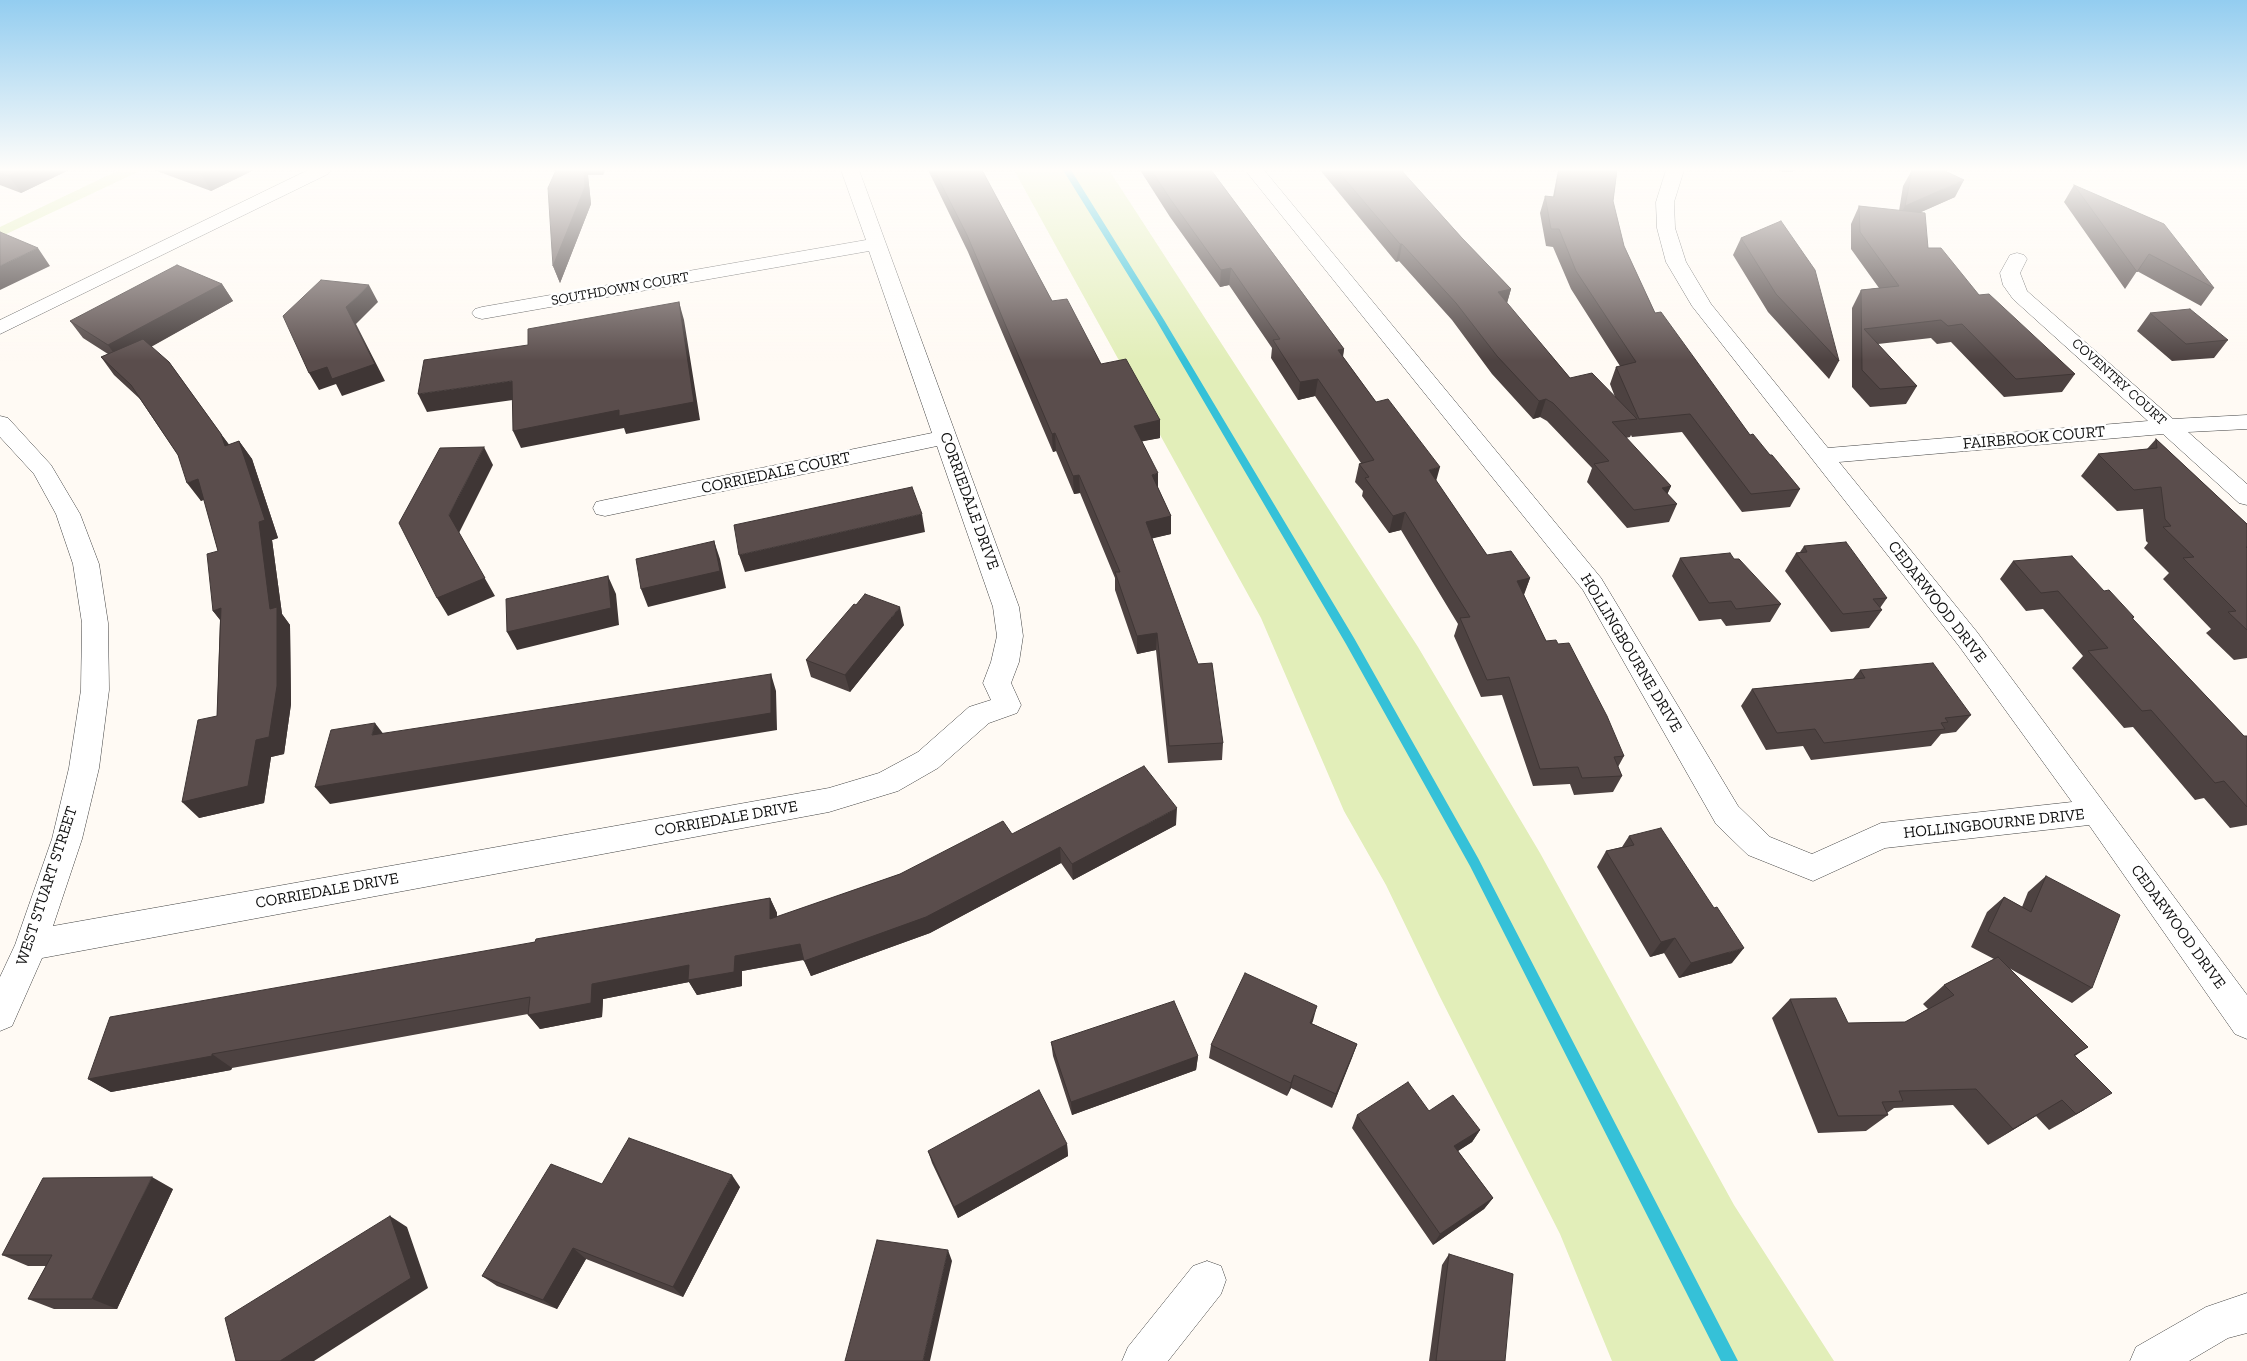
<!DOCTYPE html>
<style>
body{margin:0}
canvas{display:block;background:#fffaf4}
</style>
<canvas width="2247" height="1361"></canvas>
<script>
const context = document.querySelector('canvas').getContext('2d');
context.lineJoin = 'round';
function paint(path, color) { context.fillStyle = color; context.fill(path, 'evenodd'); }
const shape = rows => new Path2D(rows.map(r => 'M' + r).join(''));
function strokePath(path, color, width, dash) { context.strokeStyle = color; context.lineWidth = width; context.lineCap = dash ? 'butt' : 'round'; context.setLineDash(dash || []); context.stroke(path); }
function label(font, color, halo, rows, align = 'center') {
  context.font = font + ' "Zilla Slab",serif'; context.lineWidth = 5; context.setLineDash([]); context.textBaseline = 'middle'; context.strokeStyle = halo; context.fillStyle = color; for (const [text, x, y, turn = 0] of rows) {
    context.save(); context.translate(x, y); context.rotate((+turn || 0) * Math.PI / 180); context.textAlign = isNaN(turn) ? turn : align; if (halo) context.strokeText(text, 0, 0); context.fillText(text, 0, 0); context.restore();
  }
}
const green = shape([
 [119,170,142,170,0,237,0,227],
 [1014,170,1109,170,1418,647,1540,853,1734,1205,1834,1361,1612,1361,1560,1234,1439,995,1386,885,1344,811,1261,618]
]);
const stream = shape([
 [1063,170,1071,170,1164,320,1354,638,1478,858,1738,1361,1721,1361,1470,866,1346,644,1156,320,1063,170]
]);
const minor = shape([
 [308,170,331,170,328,174,0,334,0,320,308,170],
 [841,170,859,170,1019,607,1023,636,1019,662,1011,683,1021,705,1017,713,989,723,938,768,898,791,829,812,42,958,12,1026,0,1031,0,977,15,945,52,839,69,768,81,690,82,623,73,564,56,514,34,474,0,437,0,416,8,418,51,465,80,514,99,564,108,623,109,690,99,768,82,839,53,926,829,788,879,773,918,752,969,707,991,700,983,683,991,662,997,636,993,607,937,446,605,516,596,514,593,508,596,502,605,500,932,433,869,251,482,319,475,317,472,313,475,309,482,307,866,240,841,170],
 [1245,170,1264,170,1601,578,1738,806,1770,837,1812,854,1881,823,2072,802,1959,646,1692,306,1666,262,1657,228,1656,202,1666,170,1684,170,1674,202,1675,228,1686,262,1711,304,1828,448,2148,421,2013,299,2003,285,2000,273,2010,255,2017,253,2024,255,2027,259,2020,273,2027,291,2173,419,2247,415,2247,429,2188,432,2247,484,2247,505,2239,503,2163,434,1839,462,1977,632,2247,995,2247,1039,2235,1034,2089,825,1885,848,1813,881,1748,855,1716,824,1583,590,1245,170],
 [1207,1261,1221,1266,1226,1280,1221,1294,1168,1361,1122,1361,1128,1347,1193,1266,1207,1261],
 [2247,1293,2247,1333,2228,1338,2189,1361,2130,1361,2136,1347,2206,1307,2247,1293]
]);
const wall = shape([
 [0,170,69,170,21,193,0,185],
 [154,170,254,170,211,191],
 [556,170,605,170,603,175,588,175,591,204,560,283,553,266],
 [928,170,982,170,1052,301,1101,364,1160,420,1160,438,1142,441,1158,488,1171,516,1171,534,1152,538,1223,743,1222,760,1168,763,1156,650,1137,654,1115,590,1115,578,1080,493,1074,494,1056,451,1053,452,968,252],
 [1140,170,1211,170,1344,349,1343,357,1376,402,1436,481,1487,555,1530,578,1524,595,1546,641,1624,756,1618,767,1622,776,1613,792,1574,795,1570,784,1533,786,1502,695,1481,697,1454,636,1458,624,1401,530,1389,533,1362,496,1363,491,1355,482,1359,464,1361,463,1315,396,1298,400,1271,358,1272,348,1229,285,1220,287,1170,217],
 [1320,170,1401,170,1462,238,1511,289,1507,303,1570,378,1615,397,1610,384,1616,367,1620,366,1571,289,1553,247,1546,246,1540,213,1545,196,1553,197,1558,170,1617,170,1613,201,1624,246,1655,313,1750,435,1770,455,1800,489,1790,507,1742,512,1682,432,1632,437,1631,435,1630,437,1626,438,1671,486,1667,494,1677,504,1669,522,1627,528,1587,482,1592,468,1547,421,1540,417,1533,419,1492,374,1452,320,1399,261,1396,262],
 [1777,170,1794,170,1793,172,1783,172],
 [1912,170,1955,197,1919,213,1928,248,1979,295,2075,374,2062,392,2004,397,1951,342,1937,344,1931,338,1878,344,1917,386,1906,404,1870,407,1852,387,1852,308,1861,290,1879,288,1851,249,1851,224,1859,206,1899,211,1903,186],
 [2074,185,2214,288,2201,306,2137,271,2125,289,2064,202],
 [1741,238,1839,361,1829,379,1768,312,1733,255],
 [222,284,233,301,151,347,169,362,229,445,239,441,252,459,278,538,272,540,282,614,290,625,291,704,284,754,271,757,264,803,199,818,217,716,220,620,213,611,218,551,204,499,201,501,178,455,140,399,114,375,101,357,108,354,83,338,70,321],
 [2150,313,2228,340,2214,358,2172,361,2137,331],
 [2156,439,2247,524,2247,658,2234,660,2206,633,2211,629,2163,579,2169,573,2144,548,2148,543,2146,541,2143,509,2117,511,2081,476,2098,454,2147,449],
 [1804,546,1887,598,1880,608,1882,610,1869,628,1831,632,1785,571,1796,553,1800,552],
 [1680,558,1734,559,1781,604,1770,622,1726,626,1721,619,1699,621,1672,576],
 [2013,561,2104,591,2134,617,2133,619,2244,736,2247,736,2247,825,2230,828,2204,798,2195,800,2133,727,2124,728,2072,668,2083,656,2043,609,2026,611,2000,579],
 [856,605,904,625,850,692,811,677,806,660],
 [1860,670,1971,715,1956,732,1941,734,1931,746,1811,760,1803,746,1766,750,1741,706,1752,689,1853,679],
 [1176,825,1073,880,1061,863,930,933,811,976,804,960,742,971,742,986,697,995,689,982,603,999,602,1017,540,1029,528,1014,232,1068,231,1070,111,1092,88,1079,535,942,770,898,777,913,777,917,900,874,1012,834],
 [1629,836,1714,908,1732,963,1679,978,1664,953,1650,957,1597,867,1606,851,1622,847],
 [2046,876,2092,988,2072,1003,2007,967,2088,1047,2075,1056,2084,1110,2049,1130,2036,1116,1988,1145,1953,1105,1894,1108,1887,1113,1888,1115,1866,1131,1818,1133,1772,1018,1790,999,1848,1023,1905,1022,1928,1009,1923,1004,1944,985,1994,959,1971,947,1987,912,2004,897,2022,907,2028,892],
 [1313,1021,1311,1023,1357,1044,1332,1108,1291,1088,1287,1096,1209,1058,1211,1045],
 [1051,1042,1198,1056,1196,1070,1072,1115,1053,1056],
 [1429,1111,1480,1130,1472,1142,1458,1151,1493,1198,1484,1209,1433,1245,1352,1128,1357,1115],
 [1067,1144,1068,1156,958,1218,932,1163,928,1151],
 [602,1184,740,1187,683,1297,586,1259,557,1309,497,1286,482,1276],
 [173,1189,117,1309,54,1309,28,1299,46,1266,28,1266,2,1255],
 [1449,1254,1505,1361,1429,1361,1442,1265]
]);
const shadedWall = shape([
 [21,170,69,170,21,193,9,176],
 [208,170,254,170,211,191,201,174],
 [584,170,586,170,588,175,591,204,560,283,553,266],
 [602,170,605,170,603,175],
 [1964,180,1955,197,1896,223,1905,206],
 [1400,244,1402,244,1399,261,1396,262],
 [38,248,50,266,0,290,0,266],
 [1231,268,1229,285,1220,287,1221,270],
 [222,284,233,301,121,363,108,345],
 [369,285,378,302,356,324,385,381,342,396,336,384,319,390,309,373,346,307],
 [1511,289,1506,306,1498,292],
 [679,302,684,320,700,420,626,434,624,428,521,448,513,431],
 [1344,349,1341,366,1338,350],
 [1318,379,1315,396,1298,400,1300,382],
 [512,381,520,399,427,412,418,394],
 [1546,399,1540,417,1533,419,1539,401],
 [1160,420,1160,438,1134,443,1134,426],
 [1055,433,1056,451,1053,452,1052,434],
 [221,434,234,451,225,446],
 [239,441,252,459,278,538,272,540,282,614,290,625,291,704,284,754,271,757,264,803,199,818,182,802,270,609],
 [484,447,493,465,459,533,495,596,448,616,437,598,449,515],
 [1440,467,1435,485,1429,470],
 [1158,473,1158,491,1152,475],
 [1079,475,1080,493,1074,494,1073,476],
 [198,479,212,497,201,501,187,483],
 [1671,486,1663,504,1662,488],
 [1405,512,1401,530,1389,533,1393,516],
 [922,514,925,532,745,572,739,555],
 [1171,516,1171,534,1146,540,1146,522],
 [714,541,720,559,726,588,648,607,641,589],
 [608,576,616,594,619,625,517,650,507,632],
 [1530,578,1523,596,1517,581],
 [900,607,904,625,850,692,845,675],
 [221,608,227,628,213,611],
 [1157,633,1156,650,1137,654,1137,636],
 [771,674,776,691,777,730,330,804,315,787],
 [375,723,388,740,372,735],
 [1177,808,1176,825,1073,880,1072,864],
 [1060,847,1061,863,930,933,811,976,804,961],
 [770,898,777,913,777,934,770,919],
 [1675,938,1664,953,1650,957,1661,942],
 [800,944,806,959,742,971,742,986,697,995,689,982,603,999,602,1017,540,1029,528,1015,592,984,735,956],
 [1744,948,1732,963,1679,978,1691,963],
 [1317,1006,1313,1021,1306,1037,1310,1023],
 [1357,1044,1352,1058,1332,1108,1336,1094],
 [212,1054,232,1068,231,1070,111,1092,88,1079],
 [1198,1056,1196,1070,1072,1115,1071,1102],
 [1294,1075,1291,1088,1287,1096,1291,1083],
 [2112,1093,2084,1110,2049,1130,2076,1114],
 [2062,1100,2036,1116,1988,1145,2013,1129],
 [1480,1130,1472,1142,1447,1158,1454,1146],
 [1067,1144,1068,1156,958,1218,954,1207],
 [732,1175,740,1187,683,1297,673,1287],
 [152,1177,173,1189,117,1309,92,1299],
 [1493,1198,1484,1209,1433,1245,1440,1234],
 [390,1216,407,1227,428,1288,314,1361,280,1361],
 [573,1248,586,1259,557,1309,543,1300],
 [948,1250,952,1261,930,1361,923,1361]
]);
const building = shape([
 [0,170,21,170,9,176,0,173,0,170],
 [191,170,208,170,201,174,191,170],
 [556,170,584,170,585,187,553,266,548,188,556,170],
 [934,170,982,170,1052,301,1067,299,1101,364,1126,359,1160,420,1134,426,1158,473,1152,475,1171,516,1146,522,1198,664,1212,663,1223,743,1169,746,1157,633,1137,636,1115,572,1120,572,1079,475,1073,476,1055,433,1052,434,967,235,934,170],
 [1151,170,1211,170,1344,349,1338,350,1376,402,1388,399,1440,467,1429,470,1487,555,1511,551,1530,578,1517,581,1546,641,1556,640,1558,644,1569,643,1607,716,1624,756,1614,757,1622,776,1582,778,1578,767,1540,769,1509,677,1487,680,1460,618,1470,617,1405,512,1393,516,1365,478,1369,477,1359,464,1374,460,1318,379,1300,382,1273,340,1280,339,1231,268,1221,270,1171,200,1151,170],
 [1337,170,1401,170,1462,238,1511,289,1498,292,1570,378,1592,373,1637,419,1612,422,1671,486,1662,488,1677,504,1634,510,1594,464,1609,461,1553,403,1546,399,1539,401,1497,356,1456,303,1402,244,1400,244,1337,170],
 [1559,170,1617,170,1613,201,1624,246,1655,313,1661,312,1750,435,1753,434,1770,455,1772,455,1800,489,1751,494,1690,414,1639,419,1616,367,1636,362,1576,271,1559,229,1551,229,1545,196,1554,197,1559,170],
 [1912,170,1943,170,1964,180,1905,206,1912,170],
 [2074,185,2164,224,2214,288,2149,254,2137,272,2074,185],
 [1859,206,1925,213,1928,248,1941,248,1979,295,1989,294,2075,374,2016,379,1962,324,1948,326,1941,320,1864,329,1917,386,1880,389,1862,370,1861,290,1899,286,1860,232,1859,206],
 [1781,221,1815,270,1839,361,1776,294,1741,238,1781,221],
 [0,232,38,248,0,266,0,232],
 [177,265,222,284,108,345,70,321,177,265],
 [321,280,369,285,346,307,375,364,332,379,327,367,309,373,283,316,321,280],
 [679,302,694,402,619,416,619,410,513,431,512,381,418,394,424,360,528,345,528,329,679,302],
 [2190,309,2228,340,2186,344,2150,313,2190,309],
 [143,339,169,362,221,434,225,446,239,441,265,520,259,522,270,609,277,607,277,686,269,737,256,740,248,786,182,802,198,720,217,716,221,608,213,611,207,554,218,551,198,479,187,483,178,455,131,385,101,357,143,339],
 [2156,439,2247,524,2247,547,2246,547,2247,548,2247,630,2228,612,2236,611,2183,558,2194,557,2163,527,2171,526,2165,519,2161,487,2134,490,2098,454,2157,448,2156,439],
 [484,447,449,515,485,578,437,598,399,523,440,448,484,447],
 [912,487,922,514,739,555,734,525,912,487],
 [714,541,720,571,641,589,636,559,714,541],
 [1846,542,1887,598,1873,599,1882,610,1843,614,1796,553,1807,552,1804,546,1846,542],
 [1730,553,1734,559,1739,559,1781,604,1736,609,1731,601,1709,603,1680,558,1730,553],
 [2072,556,2104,591,2109,590,2134,617,2132,618,2244,736,2247,736,2247,807,2224,781,2215,783,2151,710,2142,711,2088,651,2108,648,2058,591,2041,593,2013,561,2072,556],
 [608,576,611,608,507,632,506,599,608,576],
 [865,594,900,607,845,675,806,660,854,604,856,605,865,594],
 [1933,663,1971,715,1945,718,1948,722,1941,723,1945,729,1824,743,1815,729,1777,733,1752,689,1865,678,1860,670,1933,663],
 [771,674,771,713,315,787,331,730,375,723,372,735,771,674],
 [1144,766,1177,808,1072,864,1060,847,926,917,804,961,800,944,735,956,734,972,688,980,689,965,592,984,591,1003,528,1015,530,997,212,1054,212,1056,88,1079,110,1017,535,942,536,939,770,898,770,919,900,874,1003,821,1012,834,1144,766],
 [1661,828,1714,908,1717,907,1744,948,1691,963,1675,938,1661,942,1606,851,1634,845,1629,836,1661,828],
 [2046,876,2120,915,2092,988,1988,931,2004,897,2031,912,2046,876],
 [1998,957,2088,1047,2074,1055,2112,1093,2076,1114,2062,1100,2013,1129,1976,1089,1899,1091,1903,1101,1882,1102,1888,1115,1838,1116,1790,999,1836,998,1848,1023,1905,1022,1954,995,1944,985,1998,957],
 [1245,973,1317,1006,1310,1023,1357,1044,1336,1094,1294,1075,1291,1083,1211,1045,1245,973],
 [1174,1001,1198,1056,1071,1102,1051,1042,1174,1001],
 [1408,1082,1429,1111,1453,1095,1480,1130,1454,1146,1493,1198,1440,1234,1357,1115,1408,1082],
 [1039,1090,1067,1144,954,1207,928,1151,1039,1090],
 [629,1138,732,1175,673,1287,573,1248,543,1300,482,1276,551,1164,602,1184,629,1138],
 [152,1177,92,1299,28,1299,52,1255,2,1255,43,1178,152,1177],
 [390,1216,411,1278,280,1361,236,1361,225,1318,390,1216],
 [877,1240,948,1250,923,1361,845,1361,877,1240],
 [1449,1254,1513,1274,1505,1361,1436,1361,1449,1254]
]);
const farStreetnames = [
 ["SOUTHDOWN COURT",620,289,-10],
 ["COVENTRY COURT",2119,382,42]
];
const streetNames = [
 ["FAIRBROOK COURT",2034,438,-5],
 ["CORRIEDALE COURT",776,473,-12],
 ["CORRIEDALE DRIVE",969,501,70],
 ["CEDARWOOD DRIVE",1937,602,52],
 ["HOLLINGBOURNE DRIVE",1631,653,59],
 ["CORRIEDALE DRIVE",726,819,-10],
 ["HOLLINGBOURNE DRIVE",1994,824,-6],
 ["WEST STUART STREET",47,886,-72],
 ["CORRIEDALE DRIVE",327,891,-10],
 ["CEDARWOOD DRIVE",2178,927,54]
];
paint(green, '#e2eeb9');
paint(stream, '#35c1d8');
strokePath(minor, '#434343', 1);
paint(minor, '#fff');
paint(wall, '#4d4241');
paint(shadedWall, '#3f3635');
paint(building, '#5a4d4c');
strokePath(building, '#3f3635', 1);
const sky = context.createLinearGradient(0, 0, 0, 361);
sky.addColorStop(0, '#93cdf0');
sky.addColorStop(0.47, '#fffdfa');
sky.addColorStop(1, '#fffdfa00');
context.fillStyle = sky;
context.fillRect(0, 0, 2247, 361);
label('14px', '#101010', '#fff', farStreetnames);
label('16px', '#101010', '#fff', streetNames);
</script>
